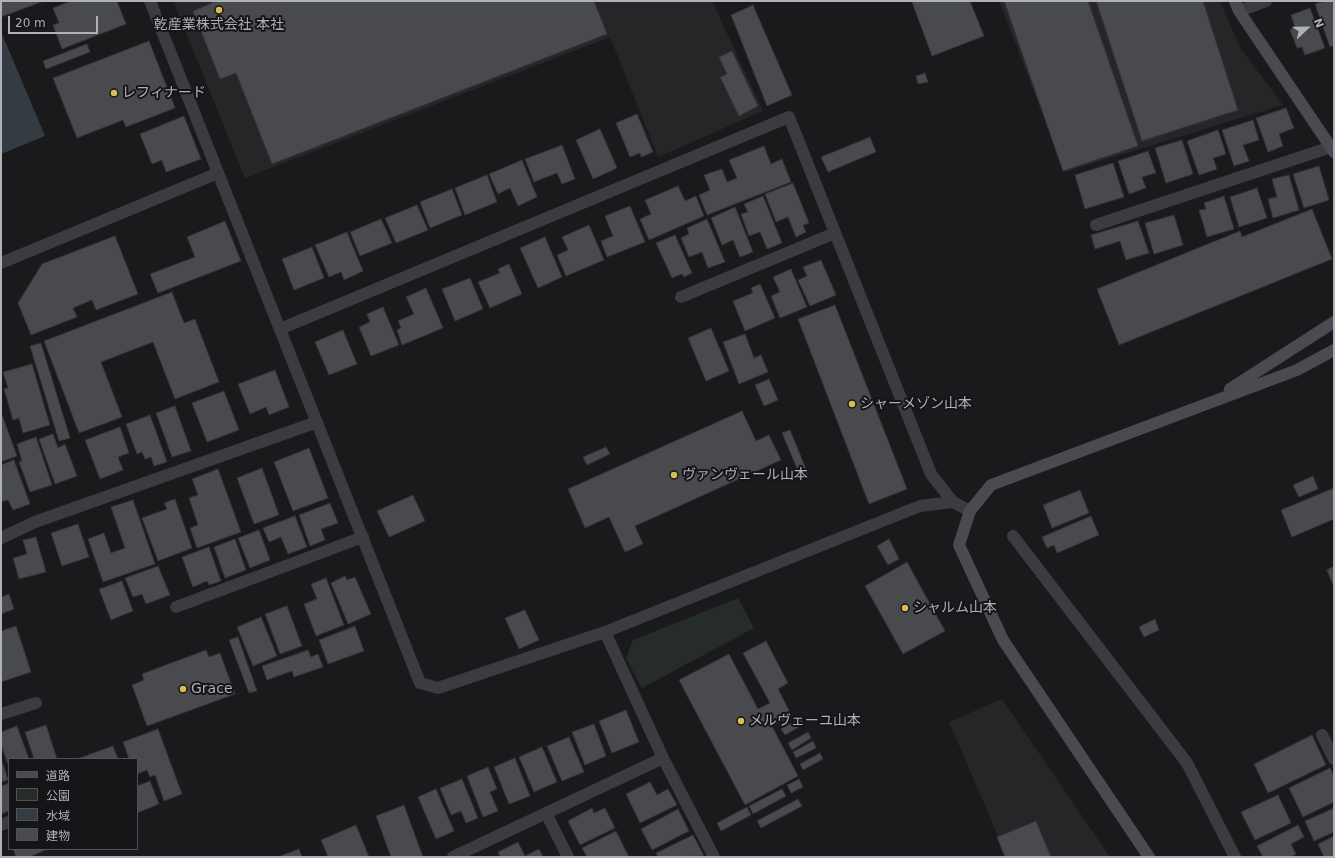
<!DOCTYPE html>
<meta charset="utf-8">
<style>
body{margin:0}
#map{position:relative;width:1335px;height:858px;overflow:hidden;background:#1a1a1c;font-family:"DejaVu Sans","Noto Sans JP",sans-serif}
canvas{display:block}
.frame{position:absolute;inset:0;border:2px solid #aeb0ba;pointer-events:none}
.legend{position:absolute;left:8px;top:758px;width:130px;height:92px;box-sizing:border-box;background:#151517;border:1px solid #525358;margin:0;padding:5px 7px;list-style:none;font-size:12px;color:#aeb0ba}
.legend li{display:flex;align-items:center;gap:8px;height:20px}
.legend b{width:20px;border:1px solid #525358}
.north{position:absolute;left:1287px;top:8px;width:40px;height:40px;-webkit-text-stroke:3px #151517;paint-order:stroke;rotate:68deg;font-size:11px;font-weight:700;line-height:16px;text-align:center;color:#aeb0ba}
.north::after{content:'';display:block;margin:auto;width:14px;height:18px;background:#aeb0ba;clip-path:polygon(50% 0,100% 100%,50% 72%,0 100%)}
.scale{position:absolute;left:8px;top:16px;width:90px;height:18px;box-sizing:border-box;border:2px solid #aeb0ba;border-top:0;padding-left:5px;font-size:12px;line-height:14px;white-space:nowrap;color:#aeb0ba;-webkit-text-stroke:3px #151517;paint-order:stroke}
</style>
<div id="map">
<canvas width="1335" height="858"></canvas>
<div class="frame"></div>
<ul class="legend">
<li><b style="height:5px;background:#4a4b50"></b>道路</li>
<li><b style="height:11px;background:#262d28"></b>公園</li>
<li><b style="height:11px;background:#353b43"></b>水域</li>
<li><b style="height:11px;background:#494a4e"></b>建物</li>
</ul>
<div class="north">N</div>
<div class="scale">20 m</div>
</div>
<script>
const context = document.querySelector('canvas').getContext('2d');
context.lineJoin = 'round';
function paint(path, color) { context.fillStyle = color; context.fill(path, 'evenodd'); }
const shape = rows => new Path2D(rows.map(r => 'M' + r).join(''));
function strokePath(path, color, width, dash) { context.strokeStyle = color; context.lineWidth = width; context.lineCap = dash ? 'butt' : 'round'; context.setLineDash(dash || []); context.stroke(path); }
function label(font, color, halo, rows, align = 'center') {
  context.font = font + ' "DejaVu Sans","Noto Sans JP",sans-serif'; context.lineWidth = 4; context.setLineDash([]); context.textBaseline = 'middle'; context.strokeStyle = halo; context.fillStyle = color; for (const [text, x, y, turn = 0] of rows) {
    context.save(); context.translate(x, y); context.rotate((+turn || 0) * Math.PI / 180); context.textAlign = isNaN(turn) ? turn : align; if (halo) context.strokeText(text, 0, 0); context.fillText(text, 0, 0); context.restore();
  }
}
const built = shape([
 [173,1,712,1,763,111,658,157,610,37,245,178],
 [999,1,1220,1,1241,49,1283,105,1065,172],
 [1002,699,1110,857,1007,857,949,722]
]);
const green = shape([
 [738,598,754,628,642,688,626,658,633,640]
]);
const water = shape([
 [1,34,2,34,45,136,1,154]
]);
const building = shape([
 [1,1,44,1,1,17,1,1],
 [71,1,117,1,126,24,62,49,53,25,59,23,53,8,71,1],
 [211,1,594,1,607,34,272,164,236,73,220,79,193,11,212,3,211,1],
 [916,1,970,1,984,36,932,56,912,2,916,1],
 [1004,1,1088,1,1138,146,1063,171,1004,1],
 [1096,1,1203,1,1238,110,1142,141,1096,1],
 [1325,1,1332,1,1334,8,1334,45,1330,47,1315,4,1325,1],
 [753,5,792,95,767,106,731,15,753,5],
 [1310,8,1325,48,1305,55,1302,47,1297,48,1290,30,1295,27,1291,15,1310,8],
 [149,41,175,108,126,127,123,120,77,138,53,78,149,41],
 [87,44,90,52,46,69,43,61,87,44],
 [732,51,758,106,739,116,720,77,727,74,719,57,732,51],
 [925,73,928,82,918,84,916,76,925,73],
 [1286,108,1294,128,1279,134,1283,146,1268,152,1256,118,1286,108],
 [637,114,653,152,641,157,640,153,630,157,616,123,637,114],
 [184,116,201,159,166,172,162,160,152,164,140,134,184,116],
 [1253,120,1259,140,1243,145,1249,161,1234,166,1222,130,1253,120],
 [600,129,617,168,593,179,576,140,600,129],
 [1218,130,1226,154,1213,158,1217,169,1199,175,1187,141,1218,130],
 [870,137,876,152,828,172,821,157,870,137],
 [1182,140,1193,174,1166,183,1155,148,1182,140],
 [562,145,575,179,562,184,557,173,534,182,525,159,562,145],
 [764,146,771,164,782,159,791,182,707,215,699,195,710,190,704,175,722,169,727,182,737,178,729,160,764,146],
 [1148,151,1156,173,1142,177,1146,188,1129,194,1118,161,1148,151],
 [522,160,537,197,518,206,510,188,498,194,489,174,522,160],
 [1113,163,1124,197,1085,209,1075,175,1113,163],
 [1319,166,1329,200,1304,208,1293,174,1319,166],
 [487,175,497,202,465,215,455,188,487,175],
 [1289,175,1299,210,1273,218,1268,199,1277,197,1272,179,1289,175],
 [793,183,809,223,803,225,806,232,796,237,788,217,776,222,765,194,793,183],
 [678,186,685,201,696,196,704,216,649,240,640,219,651,214,645,200,678,186],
 [1257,188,1267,218,1239,227,1230,197,1257,188],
 [452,189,462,215,430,228,420,202,452,189],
 [763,196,782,243,767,249,760,232,749,236,741,214,748,212,744,204,763,196],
 [1224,196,1234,229,1207,237,1199,210,1206,209,1204,203,1224,196],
 [417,205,428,230,396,243,385,218,417,205],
 [630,206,645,242,607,257,601,241,613,236,605,216,630,206],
 [735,207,753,252,740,257,733,240,722,245,711,218,735,207],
 [1312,209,1332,259,1119,345,1097,289,1240,231,1242,237,1312,209],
 [1174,215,1183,245,1154,254,1145,223,1174,215],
 [381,219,392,243,360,256,350,232,381,219],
 [707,219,725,262,708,268,702,252,689,257,681,238,689,234,687,228,707,219],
 [225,221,241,261,158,293,150,274,195,257,187,237,225,221],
 [1138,221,1149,253,1126,260,1120,241,1095,249,1091,235,1138,221],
 [589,225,604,260,566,276,557,255,568,250,562,237,589,225],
 [347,232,363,271,344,280,341,272,329,277,315,245,347,232],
 [675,235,692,273,684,277,682,274,672,278,656,243,675,235],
 [115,236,138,294,96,310,92,300,73,308,77,317,31,335,18,303,42,264,115,236],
 [545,237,562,277,538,288,520,248,545,237],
 [312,247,324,278,294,290,282,259,312,247],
 [821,260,836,295,810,306,798,280,807,276,803,267,821,260],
 [509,264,522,294,490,308,478,282,500,273,498,269,509,264],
 [791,269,807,307,780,318,771,296,780,292,773,277,791,269],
 [470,278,483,309,455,321,442,289,470,278],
 [760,284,775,318,745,331,733,301,753,293,751,288,760,284],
 [426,288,443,328,402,345,397,330,401,328,398,321,414,314,406,297,426,288],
 [172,292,184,323,195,319,219,382,175,399,153,342,101,362,122,417,79,433,44,341,172,292],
 [835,305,907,489,869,504,798,319,835,305],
 [383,307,399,345,371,356,359,327,370,322,367,314,383,307],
 [711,328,729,371,706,381,688,338,711,328],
 [343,330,357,364,329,375,315,342,343,330],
 [745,334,754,358,761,355,768,372,739,384,723,342,745,334],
 [41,343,70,438,59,441,30,346,41,343],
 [32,364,50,425,23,433,19,418,13,420,4,389,8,388,3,372,32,364],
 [275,370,289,407,269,415,266,407,250,414,238,384,275,370],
 [769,379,778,400,764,406,755,385,769,379],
 [224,391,239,430,207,442,192,403,224,391],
 [175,406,191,451,172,457,156,413,175,406],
 [742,411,756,441,769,435,781,460,635,526,643,544,625,552,609,517,585,528,568,489,742,411],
 [1,412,17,456,1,462,1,412],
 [150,415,167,462,154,466,151,457,145,459,142,452,137,454,126,424,150,415],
 [120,427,129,453,118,457,123,470,100,479,85,440,120,427],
 [790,430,808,474,801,478,782,433,790,430],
 [53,434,58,448,65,444,77,476,55,484,39,439,53,434],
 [36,437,52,485,30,492,19,462,22,461,17,444,36,437],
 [606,447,610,454,587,465,583,457,606,447],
 [309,448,328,498,293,511,274,462,309,448],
 [14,460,30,504,13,510,8,500,1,502,1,465,14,460],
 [262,468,279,515,254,524,237,478,262,468],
 [218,469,241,532,197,548,190,528,198,525,189,498,198,495,192,479,218,469],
 [1313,476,1318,489,1299,497,1293,485,1313,476],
 [1334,488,1334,519,1292,537,1281,510,1334,488],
 [1080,490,1089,513,1052,528,1043,505,1080,490],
 [413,495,425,521,389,537,377,511,413,495],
 [175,499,192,548,158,561,142,518,167,509,164,503,175,499],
 [133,500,155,564,103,582,88,539,104,533,111,553,125,548,111,507,133,500],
 [330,503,338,523,321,529,325,540,310,546,299,515,330,503],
 [295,516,307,547,288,554,281,537,269,542,263,528,295,516],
 [1091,516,1099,535,1057,553,1054,545,1047,548,1042,537,1091,516],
 [78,524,89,557,62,566,51,533,78,524],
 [259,530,270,560,250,568,238,538,259,530],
 [36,537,46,572,19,579,13,558,27,554,23,540,36,537],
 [235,539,246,570,225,578,214,547,235,539],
 [889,539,899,559,888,565,877,546,889,539],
 [209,547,221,581,209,585,207,581,193,587,182,557,209,547],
 [907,562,945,631,903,654,865,586,907,562],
 [158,566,170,595,146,604,142,594,133,597,125,578,158,566],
 [1334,566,1334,587,1327,570,1334,566],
 [345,576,347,580,355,577,371,614,348,624,331,583,345,576],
 [326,578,344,625,316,636,304,604,317,599,311,584,326,578],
 [122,581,133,611,111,620,99,589,122,581],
 [9,594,14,609,1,614,1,597,9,594],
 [287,606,302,646,280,654,265,614,287,606],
 [525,610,539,640,519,649,505,618,525,610],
 [261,617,277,656,253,666,237,627,261,617],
 [1155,619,1159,630,1144,637,1139,627,1155,619],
 [16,626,31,672,1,682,1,631,16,626],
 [355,626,364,651,328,664,319,640,355,626],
 [238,637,257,691,249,693,229,640,238,637],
 [766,641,788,683,778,689,792,716,772,726,798,776,745,805,679,680,729,654,758,709,770,703,743,653,766,641],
 [206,650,209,657,220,653,235,694,147,726,132,685,144,680,142,674,206,650],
 [308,650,311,657,318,654,323,667,294,677,292,671,267,680,262,666,308,650],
 [626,710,639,742,612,753,599,721,626,710],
 [801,718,804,724,785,735,781,729,801,718],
 [594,724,606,756,585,765,572,732,594,724],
 [46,725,57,759,34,759,25,732,46,725],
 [17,726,29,759,9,759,9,767,1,745,1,732,17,726],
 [158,729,182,794,164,801,155,775,150,777,147,770,137,774,137,759,129,759,123,742,158,729],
 [808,732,811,738,792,750,788,743,808,732],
 [1312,735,1326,765,1268,793,1254,764,1312,735],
 [569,737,584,772,562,781,547,746,569,737],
 [813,741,816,748,796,758,793,752,813,741],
 [113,746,118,759,77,759,113,746],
 [542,747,557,782,534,792,519,757,542,747],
 [820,753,823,759,803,770,800,764,820,753],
 [1,758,8,780,1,782,1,758],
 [515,758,530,796,509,804,494,767,515,758],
 [488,767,497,789,490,792,498,811,483,817,467,776,488,767],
 [1330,768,1334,776,1334,802,1303,817,1289,788,1330,768],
 [462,779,478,818,466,823,461,811,451,815,440,788,462,779],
 [799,779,803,787,791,793,787,785,799,779],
 [150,781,159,804,137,813,137,786,150,781],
 [650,782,657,795,668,789,677,805,640,823,626,794,650,782],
 [9,783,9,811,1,814,1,786,9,783],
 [436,789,454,831,436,839,418,797,436,789],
 [782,789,786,796,753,814,749,806,782,789],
 [1278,795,1291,823,1255,840,1241,812,1278,795],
 [798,799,802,806,761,828,757,821,798,799],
 [404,805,423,857,391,857,376,816,404,805],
 [747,807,751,815,721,831,717,823,747,807],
 [592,808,594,813,605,808,615,828,580,845,568,821,592,808],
 [1334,808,1334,832,1314,841,1305,821,1334,808],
 [678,809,689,831,652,850,641,829,678,809],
 [1036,821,1051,857,1005,857,997,837,1036,821],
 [356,825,369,857,328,857,321,840,356,825],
 [1298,825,1304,837,1291,844,1296,854,1291,857,1263,857,1257,846,1298,825],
 [616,831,629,857,587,857,582,848,616,831],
 [693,835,704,856,658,857,656,853,693,835],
 [1334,836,1334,857,1324,857,1318,844,1334,836],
 [518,842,525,856,539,849,543,857,500,857,498,852,518,842],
 [13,849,48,849,29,857,16,857,13,849],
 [299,849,302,857,278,857,299,849]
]);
const lane = shape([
 [1239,11,1266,1],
 [1096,225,1331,147],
 [681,297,835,233],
 [1013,536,1187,763,1235,857],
 [176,607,363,537],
 [1,714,36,703],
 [546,813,568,857],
 [1,825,9,822]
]);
const street = shape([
 [150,1,420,683,438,688,605,632,920,506,953,502,970,511],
 [1,263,218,173],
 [280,329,789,117,931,474,953,502],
 [1,538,35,522,317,422],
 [605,632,663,758,714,857],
 [1322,735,1334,759],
 [453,857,663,758]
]);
const secondary = shape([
 [1235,1,1239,11,1334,152],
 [1230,389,1334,322],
 [1149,857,1003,640,959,545,970,511,991,485,1297,370,1334,350]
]);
const markers = [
 [219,10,4,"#dcbb52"],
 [114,93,4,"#dcbb52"],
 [852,404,4,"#dcbb52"],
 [674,475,4,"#dcbb52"],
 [905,608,4,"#dcbb52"],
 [183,689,4,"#dcbb52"],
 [741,721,4,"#dcbb52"]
];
const poiNames = [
 ["乾産業株式会社 本社",219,25,"center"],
 ["レフィナード",122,93],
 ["シャーメゾン山本",860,404],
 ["ヴァンヴェール山本",682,475],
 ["シャルム山本",913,608],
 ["Grace",191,689],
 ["メルヴェーユ山本",749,721]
];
paint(built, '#262629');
paint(green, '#262d28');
paint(water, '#353b43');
paint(building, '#494a4e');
strokePath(building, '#353437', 1);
strokePath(lane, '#3b3c40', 12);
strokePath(street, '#3b3c40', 12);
strokePath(secondary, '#4a4b50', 12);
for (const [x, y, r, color] of markers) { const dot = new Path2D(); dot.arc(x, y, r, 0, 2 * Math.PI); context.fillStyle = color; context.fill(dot); strokePath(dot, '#151517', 1.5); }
label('14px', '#aeb0ba', '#151517', poiNames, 'left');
</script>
